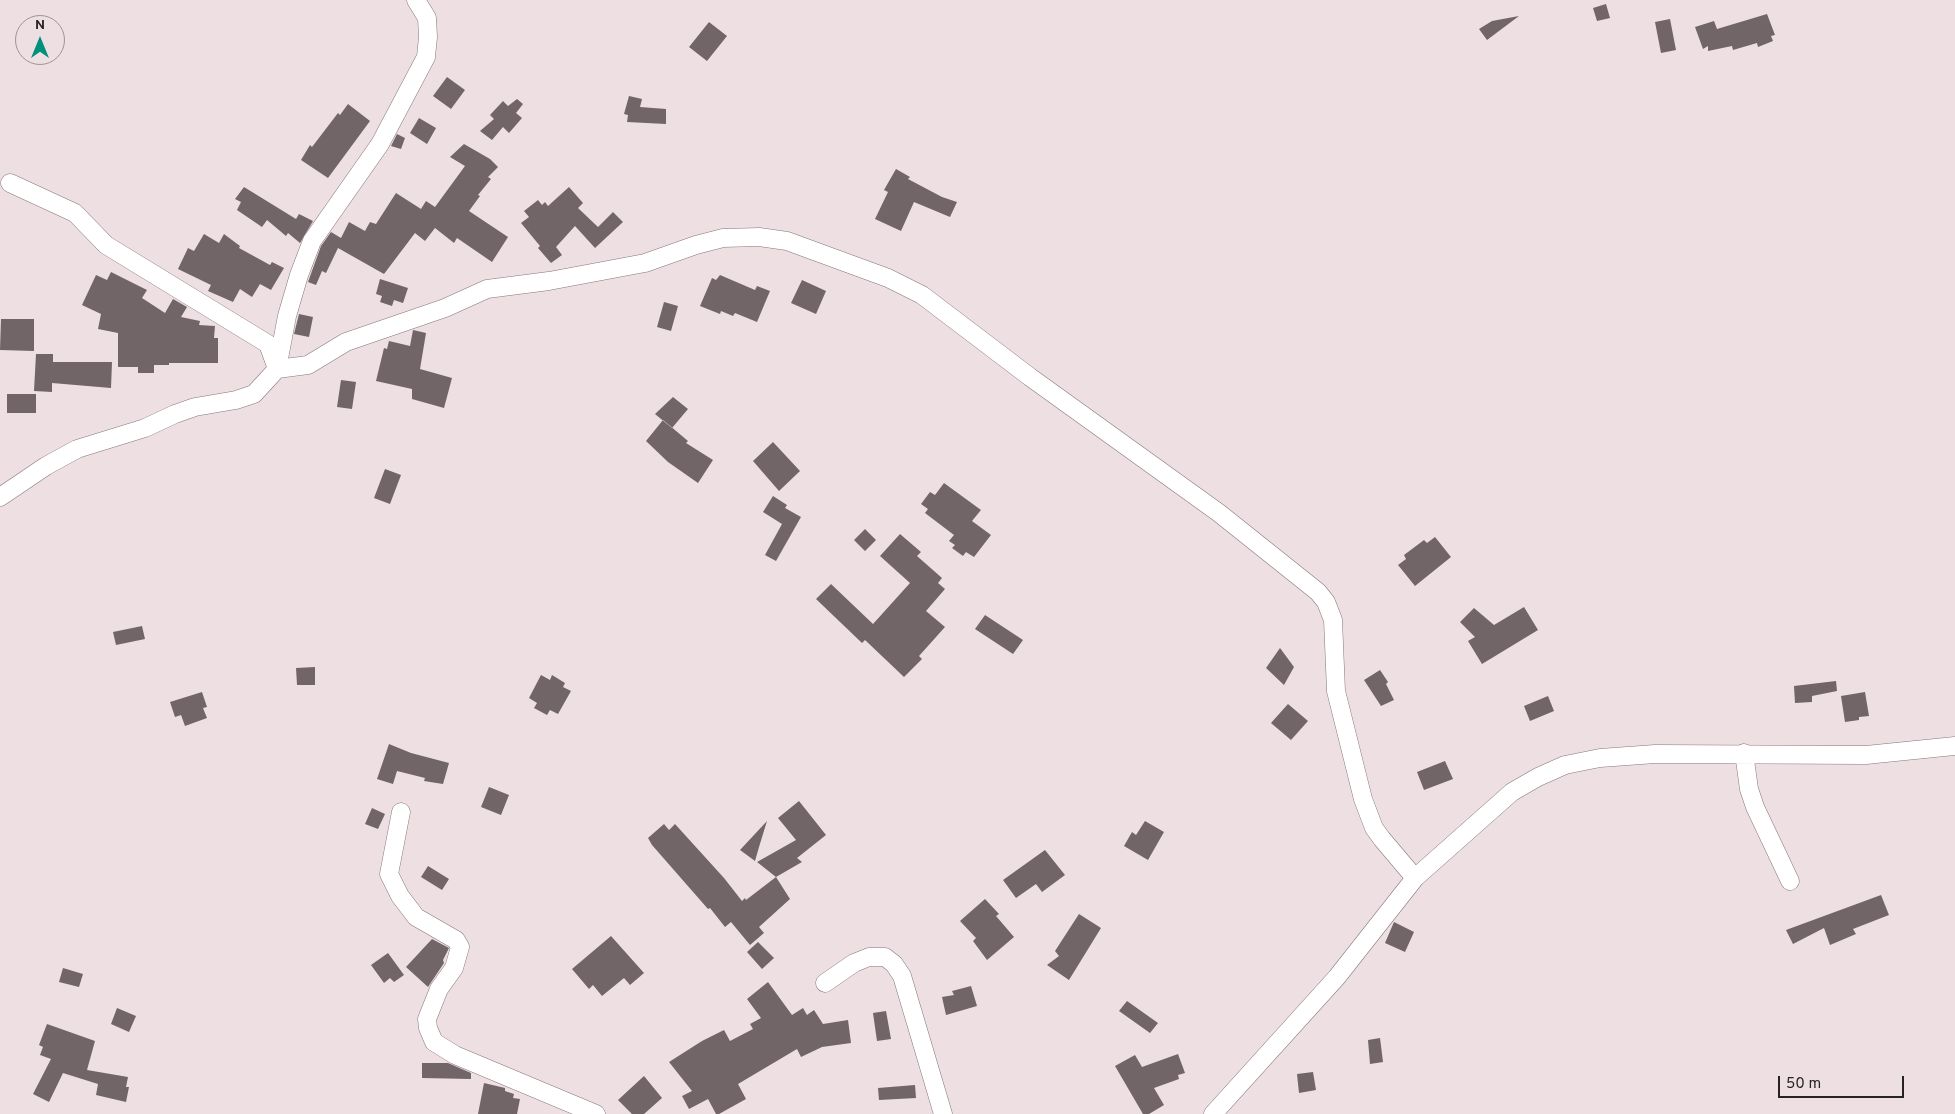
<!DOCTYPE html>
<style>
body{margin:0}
#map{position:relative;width:1955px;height:1114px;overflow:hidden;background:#eddfe2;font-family:Overpass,sans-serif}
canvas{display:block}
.north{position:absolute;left:15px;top:15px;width:50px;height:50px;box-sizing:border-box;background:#eddfe2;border:1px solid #9e9496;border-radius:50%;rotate:0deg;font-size:14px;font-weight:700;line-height:20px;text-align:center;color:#282323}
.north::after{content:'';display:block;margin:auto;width:18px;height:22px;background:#01907b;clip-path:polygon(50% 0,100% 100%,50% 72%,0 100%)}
.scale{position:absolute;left:1778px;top:1076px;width:126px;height:22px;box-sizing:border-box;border:2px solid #282323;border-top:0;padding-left:6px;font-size:15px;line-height:18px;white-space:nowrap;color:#282323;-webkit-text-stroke:4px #eddfe2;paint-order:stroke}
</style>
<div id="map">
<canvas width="1955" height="1114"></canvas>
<div class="north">N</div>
<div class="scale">50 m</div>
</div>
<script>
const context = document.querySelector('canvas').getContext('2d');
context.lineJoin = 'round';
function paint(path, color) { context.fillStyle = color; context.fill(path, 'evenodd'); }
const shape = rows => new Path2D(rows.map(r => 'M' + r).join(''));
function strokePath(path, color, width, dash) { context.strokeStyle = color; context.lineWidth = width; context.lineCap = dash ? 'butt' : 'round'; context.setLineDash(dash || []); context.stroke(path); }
const building = shape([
 [1606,4,1610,18,1597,21,1593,8],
 [1767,14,1775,35,1771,36,1773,41,1758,47,1757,43,1733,50,1732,46,1708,51,1708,46,1703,49,1695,27,1714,21,1717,29],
 [1519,16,1487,40,1479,29,1492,21],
 [1670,19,1676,50,1661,53,1655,22],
 [709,22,727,36,707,61,689,47],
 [447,77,465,90,451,109,433,96],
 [629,96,642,99,640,107,666,109,666,124,627,122,628,115,624,114],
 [517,99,523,104,516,113,522,118,509,133,503,127,492,140,480,131,494,119,490,115,503,101,508,106],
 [348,104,370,121,328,178,301,160,310,145,312,147,338,113,340,115],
 [419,118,436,128,427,144,410,133],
 [397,134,405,138,401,149,391,146],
 [464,144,490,159,498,167,488,177,491,179,478,195,480,196,469,211,508,237,492,262,457,238,454,243,435,228,425,241,415,233,384,274,338,248,326,273,322,271,316,285,308,282,321,246,331,232,341,238,349,222,365,231,370,222,376,224,396,193,421,209,426,201,435,207,465,166,450,157],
 [896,169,910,177,908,179,942,197,957,202,950,217,914,202,901,231,875,219,888,192,884,190],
 [244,187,296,219,299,214,313,221,300,243,288,233,286,236,267,220,262,227,237,210,241,202,235,199],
 [569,187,583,203,578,208,598,227,613,212,623,222,595,248,575,226,556,247,562,255,551,263,538,248,540,246,521,223,529,217,524,211,538,200,542,205,545,202,548,206],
 [204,234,219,243,224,234,240,246,239,248,270,265,272,262,284,268,271,290,260,284,252,297,240,289,233,302,208,291,211,285,178,269,188,248,194,251],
 [111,272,147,290,142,298,165,313,173,299,187,307,181,317,200,321,199,325,215,326,214,338,218,338,218,363,169,363,169,365,154,365,154,373,138,373,138,367,118,367,118,333,98,329,101,314,82,305,96,275,107,280],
 [720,275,755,290,757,286,770,291,757,322,735,313,733,316,721,311,720,314,700,306,712,278,716,280],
 [380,279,408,288,403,303,394,300,392,306,380,302,382,296,376,294],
 [802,280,826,291,816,314,791,303],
 [664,302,678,306,671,331,657,327],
 [299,314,313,317,309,337,294,334],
 [1,319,34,319,34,351,0,350],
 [413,330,426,333,420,369,452,378,444,408,412,399,412,389,376,381,384,348,387,349,389,341,410,346],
 [36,354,53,354,53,362,112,362,111,388,52,383,52,392,34,391],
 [341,380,356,382,352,409,337,407],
 [7,394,36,394,36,413,7,413],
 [673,397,688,409,672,428,655,414],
 [663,420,688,441,686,443,713,460,698,483,668,462,646,441],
 [773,442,800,471,779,491,753,461],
 [385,469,401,475,390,504,374,498],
 [944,483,981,510,972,521,991,535,974,557,966,552,963,556,952,548,955,545,949,541,954,535,925,513,928,509,921,504,930,492,935,495],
 [773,496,787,505,785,508,801,517,776,561,765,555,782,524,763,512],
 [865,529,876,540,865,551,854,540],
 [900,534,921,552,917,556,942,578,938,583,945,589,926,611,945,627,919,656,922,659,904,677,865,640,862,643,816,599,831,584,873,624,910,583,880,556],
 [1435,537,1451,557,1415,586,1398,565,1406,559,1404,555,1424,540,1427,543],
 [1524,607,1538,630,1482,664,1468,641,1475,637,1460,622,1474,608,1494,625],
 [985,615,1023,640,1013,654,975,629],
 [142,626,145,639,116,645,113,632],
 [1280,648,1294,667,1284,685,1266,668],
 [315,667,315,685,297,685,296,668],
 [1380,670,1388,682,1386,684,1394,700,1381,706,1364,680],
 [541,675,550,680,552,675,565,683,563,687,571,691,558,714,550,710,547,715,534,708,537,703,529,698],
 [1836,681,1837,691,1812,696,1812,702,1795,703,1794,686],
 [202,692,207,707,203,708,207,718,185,726,181,715,175,717,170,702],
 [1865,692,1869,716,1859,717,1859,720,1845,722,1841,696],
 [1548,696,1554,711,1530,721,1524,706],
 [1288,704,1308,721,1291,740,1271,723],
 [389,744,411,753,449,763,443,784,424,781,425,778,397,771,393,784,377,779],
 [1445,761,1453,779,1424,790,1417,772],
 [489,787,509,795,501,815,481,807],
 [799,801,826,835,797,858,802,862,776,877,757,862,796,840,778,818],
 [372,808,385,814,378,829,365,824],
 [767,821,759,847,755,861,740,850],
 [1145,821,1164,832,1148,860,1124,846,1132,832,1136,835],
 [664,824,669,830,675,824,724,878,742,901,745,898,746,900,776,877,790,899,759,927,764,933,750,945,731,922,725,927,710,908,708,909,652,845,648,838],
 [1045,850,1065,875,1042,892,1036,884,1016,898,1003,880],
 [428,866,449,879,442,890,421,877],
 [1881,895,1889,915,1853,929,1856,934,1830,945,1824,928,1793,944,1786,930],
 [985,899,999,914,996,916,1014,937,987,960,973,941,976,938,960,921],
 [1079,914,1101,928,1069,980,1047,965,1059,956,1055,951],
 [1394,922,1414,932,1405,952,1385,943],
 [611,936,644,973,630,985,624,978,602,996,593,985,589,989,572,969],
 [432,939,449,948,443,960,444,963,428,987,406,967],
 [758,942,774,958,762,969,747,952],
 [388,953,404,975,394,982,390,978,384,983,371,965],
 [63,968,83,974,79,987,59,982],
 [768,982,792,1015,803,1008,807,1015,814,1010,823,1024,848,1020,851,1043,822,1047,801,1057,797,1049,738,1084,746,1099,719,1114,716,1114,708,1099,689,1109,682,1096,692,1091,669,1062,702,1041,724,1030,730,1041,753,1029,750,1024,761,1018,747,999],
 [971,986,977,1006,946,1015,942,997,954,995,952,991],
 [1127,1001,1158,1023,1150,1033,1119,1011],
 [117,1008,136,1016,129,1032,111,1024],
 [886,1011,891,1039,877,1041,873,1013],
 [47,1024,95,1041,87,1070,128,1077,126,1087,129,1087,126,1102,96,1095,98,1084,63,1073,49,1102,33,1094,51,1059,40,1055,43,1047,39,1045],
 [1380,1038,1383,1062,1370,1064,1368,1040],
 [1178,1054,1185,1073,1178,1075,1179,1079,1154,1088,1164,1105,1149,1114,1143,1114,1115,1066,1135,1055,1142,1067],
 [422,1063,448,1063,471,1073,471,1079,422,1078],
 [1313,1072,1316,1090,1299,1093,1297,1074],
 [644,1076,662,1098,644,1114,632,1114,618,1100],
 [484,1083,505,1088,505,1091,514,1094,513,1098,520,1099,517,1114,478,1114],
 [915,1085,916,1098,879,1100,878,1088]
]);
const street = shape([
 [10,183,75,213,106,245,268,344,276,366],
 [277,369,287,316,299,275,312,241,380,144,426,57,428,37,427,18,416,0],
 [0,497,46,466,77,449,145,428,175,414,195,407,236,400,254,394,277,369,308,365,346,342,445,308,487,289,549,281,645,263,696,245,723,238,759,237,787,241,888,278,922,295,1030,377,1219,513,1318,592,1326,602,1333,620,1336,691,1363,799,1374,828,1382,839,1415,878],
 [1744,753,1749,789,1755,807,1790,881],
 [401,812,389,874,400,896,416,917,456,940,460,947,454,968,439,989,427,1019,428,1028,434,1042,455,1055,596,1114],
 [825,983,854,963,869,957,885,957,894,964,902,976,943,1114],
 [1213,1114,1337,977,1415,878,1512,792,1538,777,1565,765,1600,758,1655,754,1866,755,1955,746]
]);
paint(building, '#716567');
strokePath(street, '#84777a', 19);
strokePath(street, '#fff', 18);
</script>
